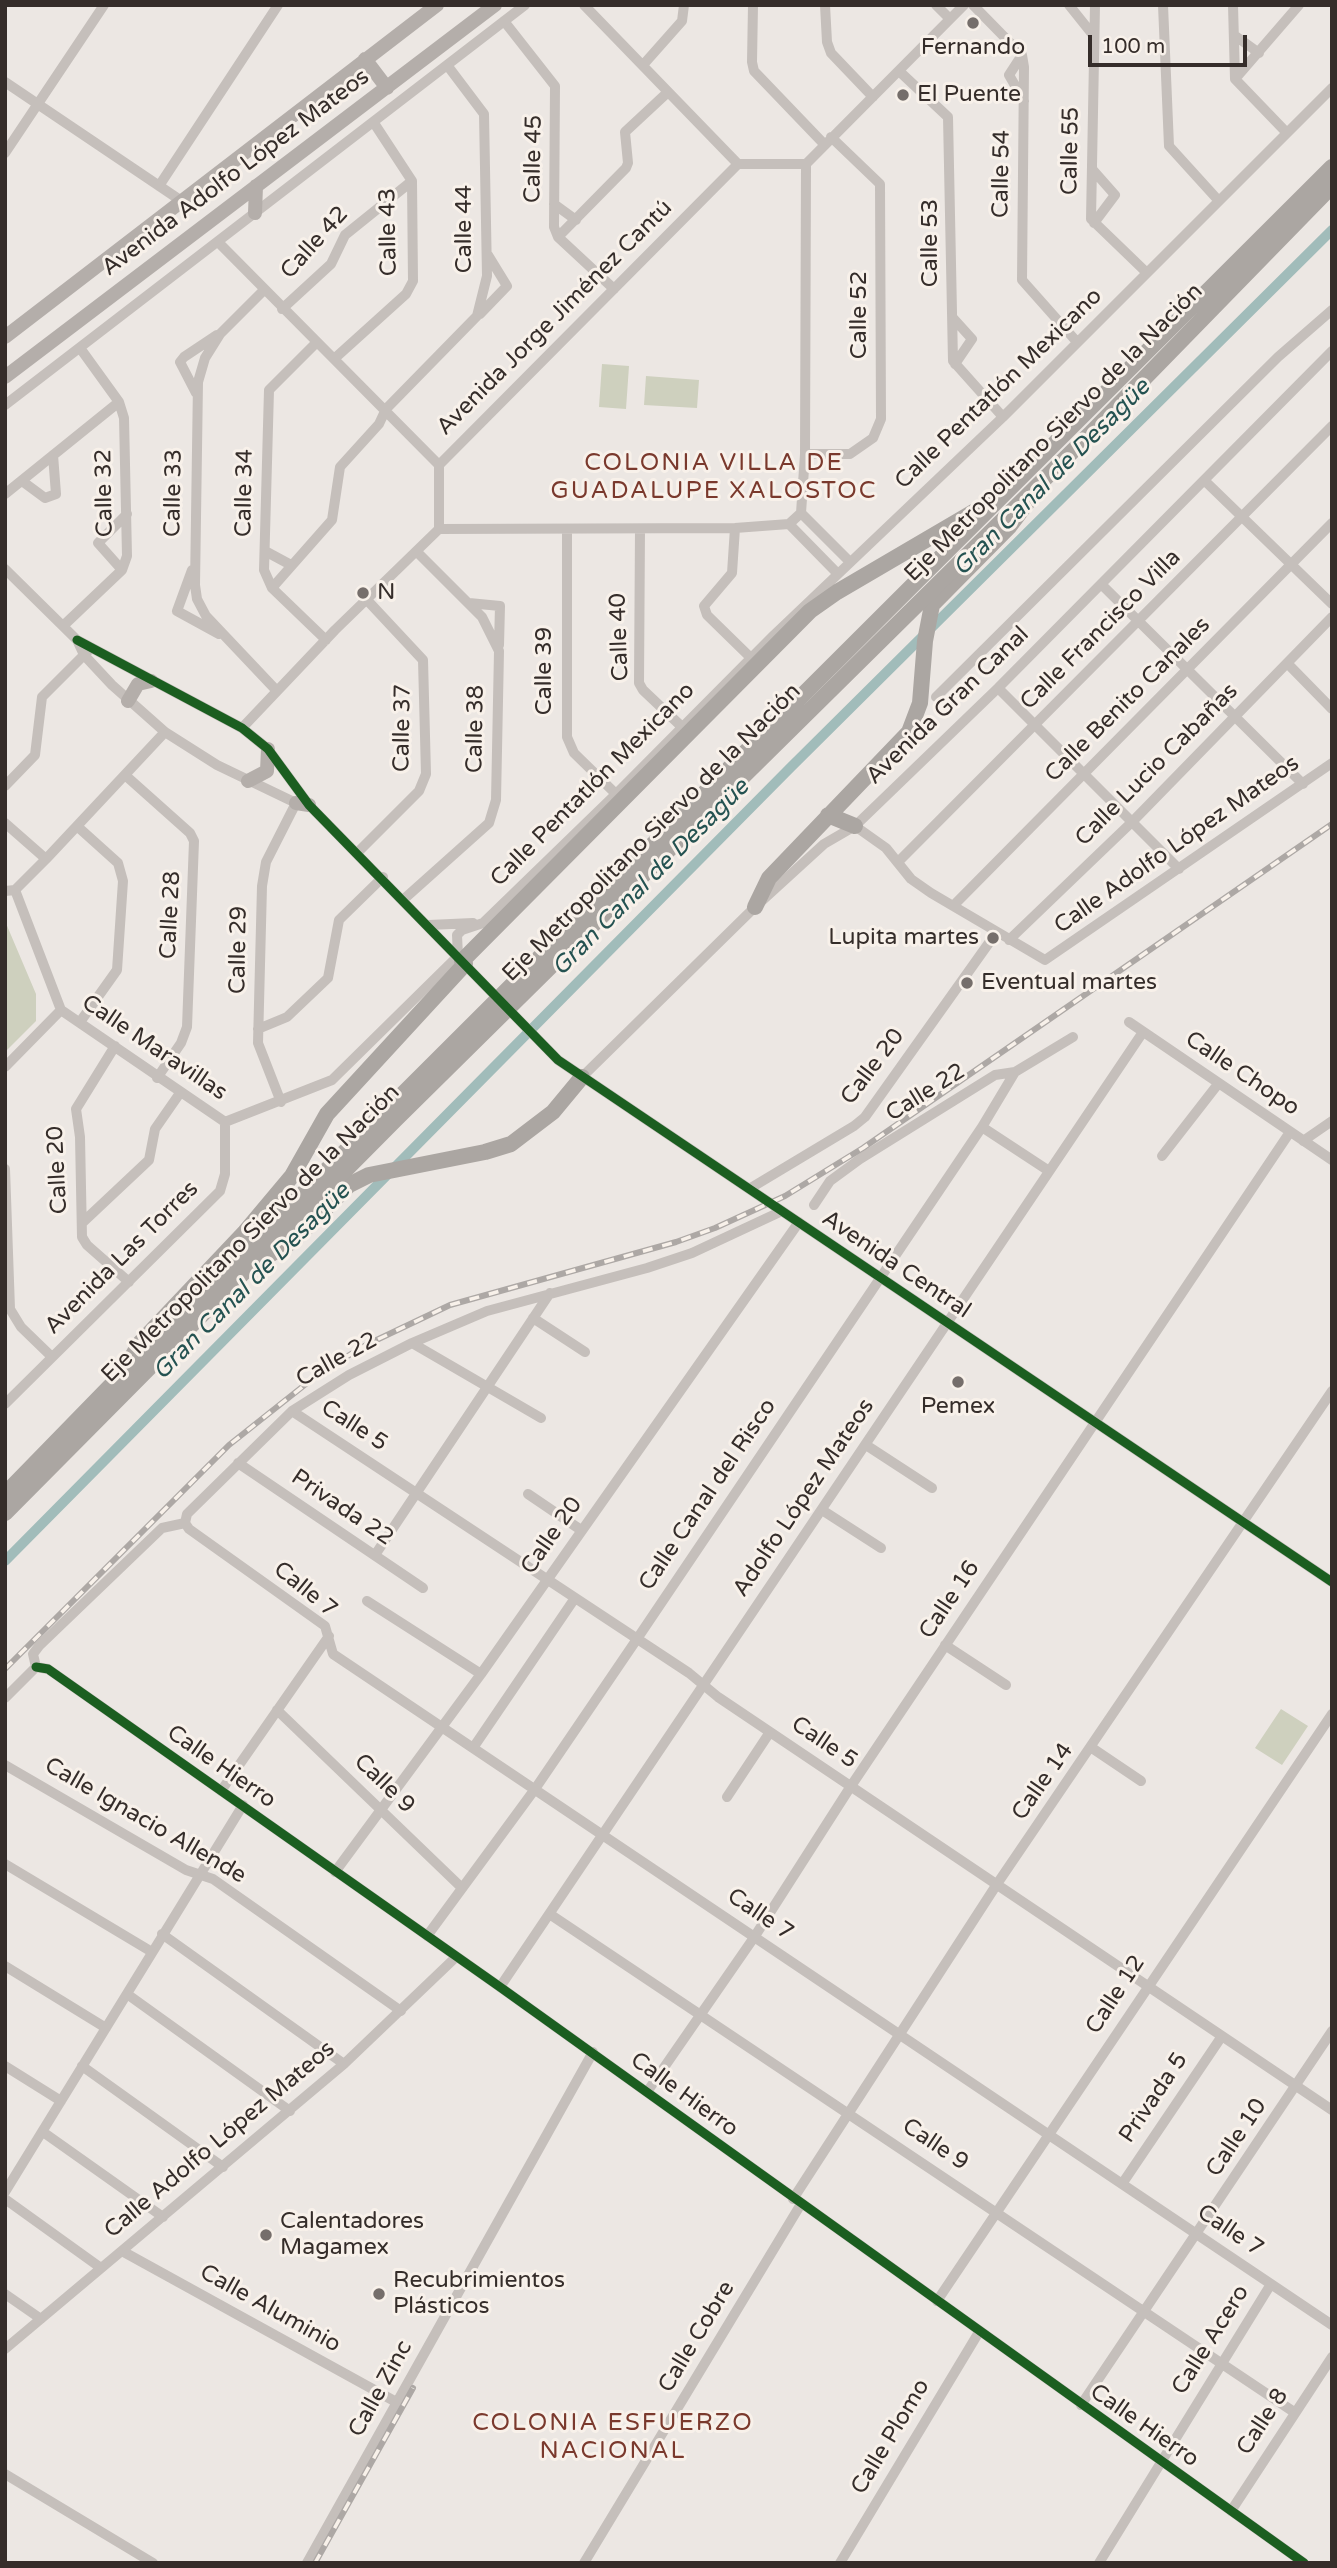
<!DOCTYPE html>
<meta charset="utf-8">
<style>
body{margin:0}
#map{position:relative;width:1337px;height:2568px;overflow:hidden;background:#ece7e3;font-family:"Varela Round",sans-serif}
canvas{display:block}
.frame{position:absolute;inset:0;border:7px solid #352d2a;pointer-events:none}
.scale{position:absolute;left:1088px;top:35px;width:159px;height:32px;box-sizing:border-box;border:4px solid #352d2a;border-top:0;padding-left:9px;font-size:21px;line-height:24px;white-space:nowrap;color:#352d2a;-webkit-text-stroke:5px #f8f1ea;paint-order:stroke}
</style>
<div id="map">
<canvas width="1337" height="2568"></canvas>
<div class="frame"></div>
<div class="scale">100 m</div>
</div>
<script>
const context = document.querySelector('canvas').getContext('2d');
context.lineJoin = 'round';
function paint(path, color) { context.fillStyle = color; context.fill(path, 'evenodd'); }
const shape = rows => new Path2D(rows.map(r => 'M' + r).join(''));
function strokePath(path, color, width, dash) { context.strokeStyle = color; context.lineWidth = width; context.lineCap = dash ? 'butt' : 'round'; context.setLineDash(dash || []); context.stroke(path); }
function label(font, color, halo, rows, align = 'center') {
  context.font = font + ' "Varela Round",sans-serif'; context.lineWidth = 6; context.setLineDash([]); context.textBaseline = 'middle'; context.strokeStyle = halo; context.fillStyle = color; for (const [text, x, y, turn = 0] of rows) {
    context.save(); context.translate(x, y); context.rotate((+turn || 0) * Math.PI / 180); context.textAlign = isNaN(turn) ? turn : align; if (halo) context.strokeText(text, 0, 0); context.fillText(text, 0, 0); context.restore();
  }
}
const green = shape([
 [602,364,629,366,626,409,599,407],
 [646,376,699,380,697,408,644,405],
 [5,921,36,994,36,1021,5,1052],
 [1281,1709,1308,1726,1282,1765,1255,1748]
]);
const canal = shape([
 [5,1561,791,767,1332,230]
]);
const minor = shape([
 [584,5,738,164],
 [753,5,752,62,754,71,824,144],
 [825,5,827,42,831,53,873,97],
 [936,5,950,19],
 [973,5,1022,55,1024,67,1022,280,1077,342],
 [1069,5,1093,35],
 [1095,5,1091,219,1147,273],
 [1163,5,1169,146,1218,200],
 [1233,5,1235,79,1286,132],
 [504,21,555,86,554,227,558,237,614,289],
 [1234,35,1259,53],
 [1022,55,1009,75,1024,101],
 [643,65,682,21,684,5],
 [899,71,948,117,953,361,1003,417],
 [1235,79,1299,5],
 [5,82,183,202],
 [5,153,104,5],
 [1092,169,1115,195,1094,223],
 [159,186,278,5],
 [554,204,576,220],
 [558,237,626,168,628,163,625,132,668,92],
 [218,242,439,465],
 [264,290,220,334,205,358,198,382,195,585,197,599,206,616,276,690],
 [282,309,331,264,345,235,412,181],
 [480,314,507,286,488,255],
 [953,318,972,339,955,364],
 [317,342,269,390,264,570,272,588,326,640],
 [334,359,406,294,413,281,412,181,374,123],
 [196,393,180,362,184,357,217,335],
 [5,405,525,5],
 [805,454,850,454,873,438,881,419,880,184,831,137],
 [22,481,45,498,56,494,53,455],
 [1205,481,1332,604],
 [5,494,119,402],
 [801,513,850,562],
 [789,524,801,513,805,454,806,164],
 [789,524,837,573],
 [735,528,732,573,704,606,707,615,751,658],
 [439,529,735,528,789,524],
 [567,529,567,737,574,753,616,794],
 [640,529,639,683,643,690,681,726],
 [265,551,291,565],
 [5,569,77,640,84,655,112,685,165,732,217,765,296,803,266,862,262,886,258,1043,281,1102],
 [122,570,98,543,127,514],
 [192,570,177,611,219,634],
 [1101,584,1303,784],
 [272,588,332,520,340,467,379,424,386,409,477,316,487,276,484,114,447,65],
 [469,603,500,606,499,645],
 [63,626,122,570,127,556,124,418,119,402,80,348],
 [77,640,242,728,268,749,309,805,558,1060,1332,1582],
 [1287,663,1332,709],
 [998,688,1179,869],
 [936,697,1278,357,1332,310],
 [242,728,335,630,439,529,439,465,738,164,806,164,964,5],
 [125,775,190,833,194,841,187,1027,181,1043,157,1078],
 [5,786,35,755,42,697,89,650],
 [5,823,46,859],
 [855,826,886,848,911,879,931,893,1045,960,1332,763],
 [78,827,118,863,123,881,117,970,80,1022],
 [358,852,419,791,426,774,423,660,367,600],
 [898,862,1332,426],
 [15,890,61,1010,225,1122],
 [5,891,15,890,46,859,165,732],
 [404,899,489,823,496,800,499,651,482,617,417,552],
 [953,906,1332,523],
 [429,925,473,923],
 [1009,940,1133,821,1332,617],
 [458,956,457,935,462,930,483,923,616,794,774,635,1003,417,1332,88],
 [1129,1022,1332,1160],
 [258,1029,287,1017,328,978,339,920,383,877],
 [115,1046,76,1109,80,1137,82,1237,87,1245,129,1282],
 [5,1067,61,1010],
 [582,1077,755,907,824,844,855,826,998,688,1332,351],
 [225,1122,332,1080,458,956],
 [982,1127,1049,1171],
 [1303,1141,1332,1121],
 [1162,1156,1218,1084],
 [5,1169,10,1309,21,1327,52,1357],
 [749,1189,854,1126,865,1117,996,933],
 [814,1205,830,1181,860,1159,995,1075,1015,1072,1073,1037],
 [82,1223,149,1160,155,1129,180,1093],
 [533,1318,585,1352],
 [412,1343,541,1418],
 [5,1404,220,1191,225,1174,225,1122],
 [292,1411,689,1673,718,1697,1332,2110],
 [866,1445,932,1488],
 [238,1463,423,1588],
 [528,1494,581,1530],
 [822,1510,881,1548],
 [185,1523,189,1529,325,1626,333,1654,1332,2325],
 [185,1523,187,1514,292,1411,349,1375,412,1343,487,1311,647,1268,692,1253,782,1211],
 [375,1555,550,1293],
 [367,1601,481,1674],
 [945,1645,1006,1685],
 [36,1667,48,1669,500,1987,1304,2563],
 [36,1667,33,1654,39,1646,162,1528,185,1523],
 [5,1698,36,1667],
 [277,1710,462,1888],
 [473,1748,575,1598],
 [1092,1748,1141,1781],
 [5,1765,186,1870,213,1879,401,2011],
 [221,1791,329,1636],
 [727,1797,770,1732],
 [5,1864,152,1952],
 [335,1872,481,1674,799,1222],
 [551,1915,1294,2412],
 [162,1934,344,2064],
 [427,1936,535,1789,637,1639,982,1127,1015,1072],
 [5,1966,106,2028],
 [500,1987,1143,1032],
 [127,1994,290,2111],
 [5,2066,61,2101],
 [82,2066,223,2167],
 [647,2092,755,1936,851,1786,1290,1132],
 [43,2132,163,2217],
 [1122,2184,1222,2036],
 [5,2192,243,1805],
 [5,2199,101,2268],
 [793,2199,997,1884,1332,1391],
 [122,2251,398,2403],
 [5,2294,41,2319],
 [937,2301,1332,1714],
 [5,2349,344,2064,456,1957],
 [1081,2405,1332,2031],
 [5,2474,153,2563],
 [1231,2511,1332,2357],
 [307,2563,593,2052],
 [584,2563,801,2204],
 [840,2563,979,2332],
 [1099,2563,1271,2284]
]);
const major = shape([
 [365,59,387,88],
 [255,213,256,186],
 [5,337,437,5],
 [5,377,495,5],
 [128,701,138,684,151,681],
 [248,781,267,771,268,749],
 [296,803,309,805]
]);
const highway = shape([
 [828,815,855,826],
 [755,907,769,878,909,732,920,703,925,641,932,605,1009,527,1027,503],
 [462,961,810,611,837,592,994,500],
 [259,1261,293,1241,349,1185,369,1175,485,1152,511,1144,553,1112,582,1077],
 [127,1365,140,1343,245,1232,292,1176,327,1114,465,964]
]);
const rail = shape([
 [5,1669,229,1445,321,1372,366,1345,450,1305,676,1242,715,1228,785,1196,863,1148,1332,824],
 [315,2563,413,2388]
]);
const highwayBridge = shape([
 [5,1494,120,1376,1332,167],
 [5,1513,396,1119,1091,433,1332,186]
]);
const cycleway = shape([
 [77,640,242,728,268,749,309,805,558,1060,1332,1582],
 [36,1667,48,1669,500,1987,1304,2563]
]);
const markers = [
 [973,23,7,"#756e6b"],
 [903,95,7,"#756e6b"],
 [363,593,7,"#756e6b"],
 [993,938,7,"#756e6b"],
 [967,983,7,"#756e6b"],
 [958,1382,7,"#756e6b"],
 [266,2235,7,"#756e6b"],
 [379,2294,7,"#756e6b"]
];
const poiNames = [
 ["Fernando",973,48,"center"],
 ["El Puente",917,95],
 ["N",377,593],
 ["Lupita martes",979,938,"right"],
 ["Eventual martes",981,983],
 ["Pemex",958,1407,"center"],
 ["Calentadores",280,2222],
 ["Magamex",280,2248],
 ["Recubrimientos",393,2281],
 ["Plásticos",393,2307]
];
const streetNames = [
 ["Calle 55",1071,151,-89],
 ["Calle 45",534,159,-89],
 ["Avenida Adolfo López Mateos",236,173,-37],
 ["Calle 54",1002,174,-89],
 ["Calle 44",465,229,-90],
 ["Calle 43",389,232,-91],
 ["Calle 42",315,243,-48],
 ["Calle 53",931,243,-90],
 ["Calle 52",860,315,-90],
 ["Avenida Jorge Jiménez Cantú",555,318,-45],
 ["Calle Pentatlón Mexicano",999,389,-44],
 ["Eje Metropolitano Siervo de la Nación",1054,433,-45],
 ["Calle 32",105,493,-91],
 ["Calle 33",174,493,-89],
 ["Calle 34",245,493,-89],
 ["Calle Francisco Villa",1101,630,-45],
 ["Calle 40",620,637,-92],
 ["Calle 39",545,671,-90],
 ["Calle Benito Canales",1128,700,-45],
 ["Avenida Gran Canal",948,706,-44],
 ["Calle 37",403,728,-89],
 ["Calle 38",476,729,-89],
 ["Calle Lucio Cabañas",1157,765,-45],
 ["Calle Pentatlón Mexicano",593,785,-45],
 ["Eje Metropolitano Siervo de la Nación",652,833,-45],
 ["Calle Adolfo López Mateos",1177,845,-35],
 ["Calle 28",171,915,-87],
 ["Calle 29",239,950,-89],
 ["Calle Maravillas",154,1048,34],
 ["Calle 20",873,1067,-53],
 ["Calle Chopo",1242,1074,34],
 ["Calle 22",926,1093,-32],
 ["Calle 20",58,1170,-93],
 ["Eje Metropolitano Siervo de la Nación",251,1234,-45],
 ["Avenida Las Torres",122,1258,-45],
 ["Avenida Central",896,1265,34],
 ["Calle 22",337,1360,-29],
 ["Calle 5",354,1426,33],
 ["Calle Canal del Risco",708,1495,-56],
 ["Adolfo López Mateos",804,1498,-56],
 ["Privada 22",342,1508,34],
 ["Calle 20",552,1536,-55],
 ["Calle 7",305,1590,39],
 ["Calle 16",950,1600,-56],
 ["Calle 5",824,1743,34],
 ["Calle Hierro",221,1767,35],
 ["Calle 14",1043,1782,-55],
 ["Calle 9",384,1784,44],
 ["Calle Ignacio Allende",145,1821,30],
 ["Calle 7",760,1915,34],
 ["Calle 12",1116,1995,-57],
 ["Calle Hierro",684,2095,36],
 ["Privada 5",1154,2098,-56],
 ["Calle 10",1237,2138,-56],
 ["Calle Adolfo López Mateos",220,2140,-40],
 ["Calle 9",935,2145,34],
 ["Calle 7",1230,2231,34],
 ["Calle Aluminio",270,2309,29],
 ["Calle Cobre",697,2337,-59],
 ["Calle Acero",1211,2340,-58],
 ["Calle Zinc",381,2389,-61],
 ["Calle 8",1263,2422,-57],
 ["Calle Hierro",1144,2426,35],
 ["Calle Plomo",891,2437,-59]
];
const neighbourhoodNames = [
 ["COLONIA VILLA DE",714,464],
 ["GUADALUPE XALOSTOC",714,492],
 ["COLONIA ESFUERZO",613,2424],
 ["NACIONAL",613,2452]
];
const waterNames = [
 ["Gran Canal de Desagüe",1052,478,-45],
 ["Gran Canal de Desagüe",651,878,-45],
 ["Gran Canal de Desagüe",252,1282,-45]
];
paint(green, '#ced0be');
strokePath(canal, '#a1bcba', 10);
strokePath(minor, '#c5bfbb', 10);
strokePath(major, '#b4aeaa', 14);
strokePath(highway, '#aba6a2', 16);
strokePath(rail, '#ada8a5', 6);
strokePath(rail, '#f8f1ea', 3.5, [10]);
strokePath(highwayBridge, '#aba6a2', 16);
strokePath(cycleway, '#1b5e20', 9);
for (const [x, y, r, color] of markers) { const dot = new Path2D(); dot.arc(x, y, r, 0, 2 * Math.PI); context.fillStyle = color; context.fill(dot); strokePath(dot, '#f8f1ea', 2.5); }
label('23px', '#352d2a', '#f8f1ea', poiNames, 'left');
label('23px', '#352d2a', '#f8f1ea', streetNames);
context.letterSpacing = '2px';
label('24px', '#7a392d', '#f8f1ea', neighbourhoodNames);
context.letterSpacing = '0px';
label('italic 24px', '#245251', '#f8f1ea', waterNames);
</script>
